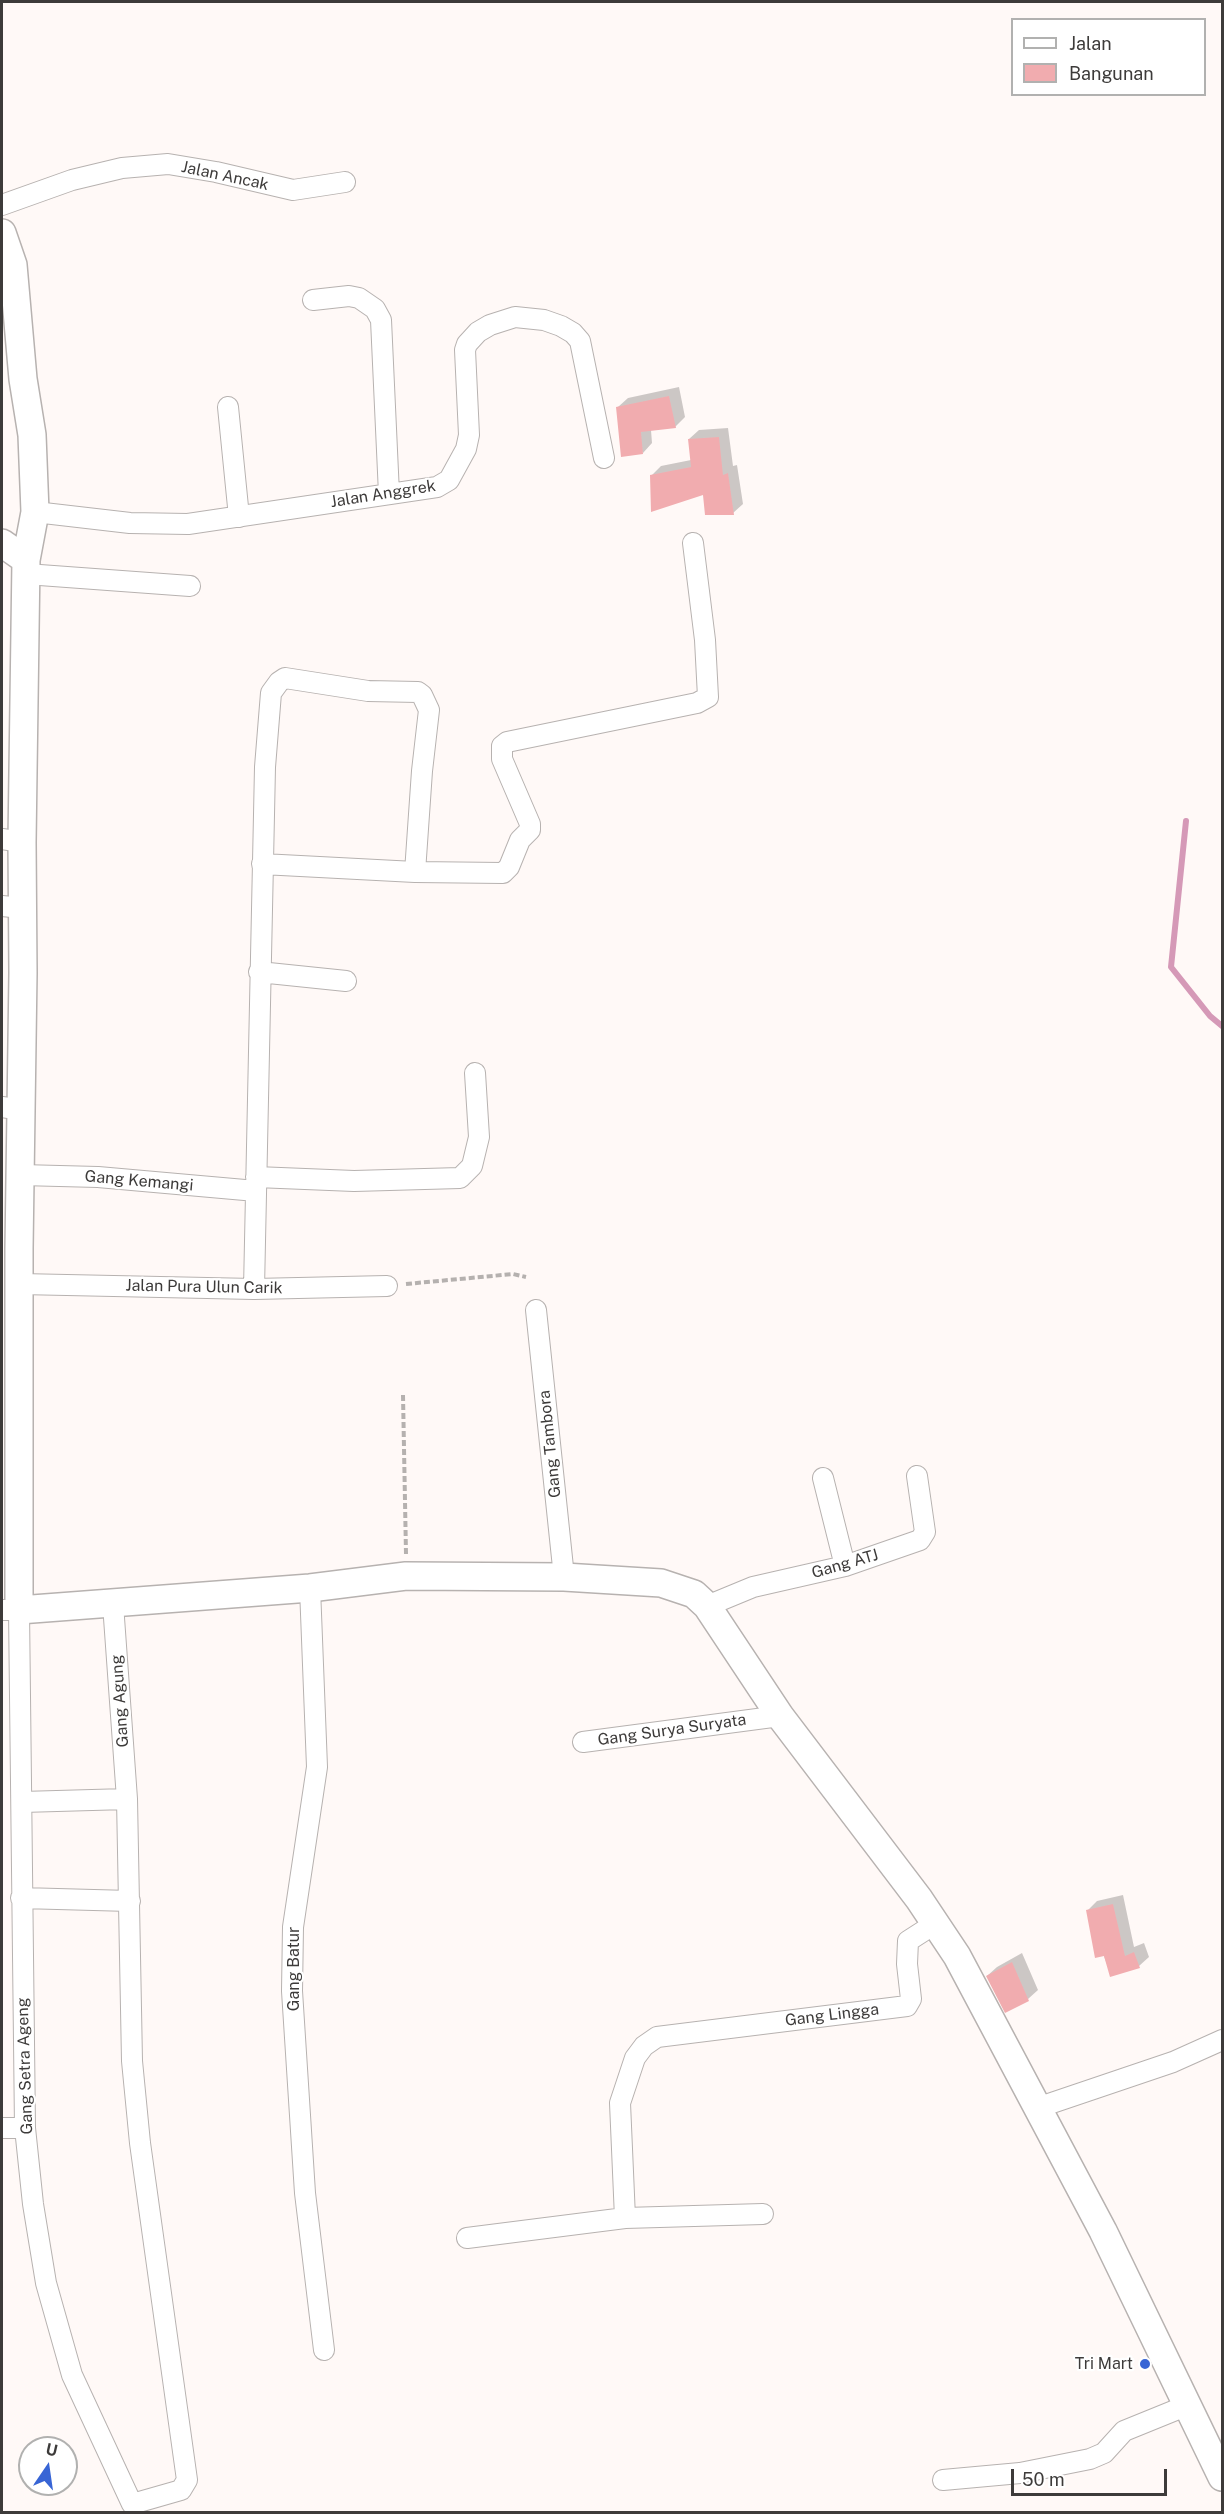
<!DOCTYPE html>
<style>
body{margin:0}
#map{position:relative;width:1224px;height:2514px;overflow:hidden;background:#fff9f7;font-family:"Public Sans",sans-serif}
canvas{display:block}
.frame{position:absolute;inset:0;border:3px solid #3d3b3a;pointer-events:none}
.legend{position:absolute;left:1011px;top:18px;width:195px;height:78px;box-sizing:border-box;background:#fff;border:2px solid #b1b1b0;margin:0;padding:8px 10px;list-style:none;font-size:18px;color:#3d3b3a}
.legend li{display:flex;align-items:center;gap:12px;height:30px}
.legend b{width:30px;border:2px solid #b1b1b0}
.north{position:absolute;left:18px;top:2436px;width:60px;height:60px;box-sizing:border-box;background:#fff;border:2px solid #b1b1b0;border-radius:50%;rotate:13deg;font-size:16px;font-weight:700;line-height:24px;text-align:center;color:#3d3b3a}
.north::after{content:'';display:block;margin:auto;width:21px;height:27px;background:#3865d5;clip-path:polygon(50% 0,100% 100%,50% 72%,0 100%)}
.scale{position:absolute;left:1011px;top:2469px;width:156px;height:27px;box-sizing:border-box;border:3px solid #3d3b3a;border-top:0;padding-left:8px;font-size:18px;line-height:21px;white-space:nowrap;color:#3d3b3a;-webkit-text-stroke:4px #fff;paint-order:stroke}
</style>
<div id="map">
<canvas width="1224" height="2514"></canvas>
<div class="frame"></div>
<ul class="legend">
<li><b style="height:8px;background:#fff"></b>Jalan</li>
<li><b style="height:16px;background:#f1acaf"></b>Bangunan</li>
</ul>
<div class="north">U</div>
<div class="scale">50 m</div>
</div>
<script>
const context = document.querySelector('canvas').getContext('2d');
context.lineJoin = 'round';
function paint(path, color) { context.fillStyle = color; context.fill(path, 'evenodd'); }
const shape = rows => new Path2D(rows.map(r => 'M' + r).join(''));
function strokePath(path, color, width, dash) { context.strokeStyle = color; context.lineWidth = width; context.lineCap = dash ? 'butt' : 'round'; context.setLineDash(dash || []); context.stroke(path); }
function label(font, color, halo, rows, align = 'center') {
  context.font = font + ' "Public Sans",sans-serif'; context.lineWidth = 4.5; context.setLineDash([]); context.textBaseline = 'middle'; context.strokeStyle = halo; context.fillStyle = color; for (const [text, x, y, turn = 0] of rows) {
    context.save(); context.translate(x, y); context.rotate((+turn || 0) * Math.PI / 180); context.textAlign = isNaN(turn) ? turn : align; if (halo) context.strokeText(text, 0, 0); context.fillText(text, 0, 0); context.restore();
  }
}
const shadow = shape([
 [679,387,685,417,675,427,651,430,652,443,643,453,618,407,628,398],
 [728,428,733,466,737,465,743,504,733,513,704,493,651,476,661,466,691,460,689,439,699,430],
 [1123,1895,1134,1947,1144,1943,1149,1957,1139,1966,1111,1975,1087,1911,1097,1901],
 [1022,1953,1038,1990,1028,1999,987,1976,997,1967]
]);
const stream = shape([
 [1186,821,1171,967,1210,1016,1222,1026]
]);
const building = shape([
 [669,396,676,428,641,432,643,454,621,457,616,407],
 [719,437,723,475,728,473,734,515,705,515,703,495,651,512,650,475,691,467,688,439],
 [1113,1904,1125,1956,1134,1952,1140,1968,1110,1977,1104,1956,1095,1958,1086,1910],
 [1012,1962,1029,2001,1005,2013,986,1976]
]);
const path = shape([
 [406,1284,513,1274,526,1277],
 [403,1395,406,1554]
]);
const street = shape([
 [2,205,72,180,122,168,168,164,216,172,293,190,345,182],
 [313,300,349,296,359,298,375,309,381,320,389,494],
 [228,407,239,517],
 [35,512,130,523,188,524,437,487,449,480,466,449,469,435,465,350,467,344,478,332,490,325,515,317,544,320,561,326,573,333,580,341,604,458],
 [26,574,190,586],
 [2,839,22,842],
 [262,864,415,872,503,873,509,867,520,840,530,830,530,824,502,759,502,746,507,742,697,703,708,697,705,640,693,543],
 [2,906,22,908],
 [259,972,346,981],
 [2,1107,22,1110],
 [21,1175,98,1177,256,1191],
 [256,1177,354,1181,460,1178,472,1166,479,1137,475,1073],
 [20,1284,254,1289,387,1286],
 [254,1289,265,767,271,693,279,682,285,678,368,691,418,692,422,695,429,710,422,771,415,872],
 [536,1310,564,1577],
 [823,1478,845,1566],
 [310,1588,317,1767,293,1927,292,1991,305,2193,324,2350],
 [707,1606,753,1587,845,1566,920,1540,925,1532,917,1476],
 [2,1610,19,1610,25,2128,33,2204,46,2283,72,2375,132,2504,181,2490,187,2480,140,2143,132,2061,127,1799,113,1604],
 [583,1742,780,1716],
 [22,1802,127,1799],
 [21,1898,130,1901],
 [1037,2108,1173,2062,1222,2040],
 [2,2128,25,2128],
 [625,2218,620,2103,635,2058,644,2046,657,2037,907,2006,911,1999,907,1964,908,1941,936,1923],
 [467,2238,625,2218,763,2214],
 [943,2480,1020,2473,1090,2459,1104,2453,1124,2431,1188,2405]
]);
const secondary = shape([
 [2,233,13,265,23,379,32,435,35,512,26,560,22,842,23,973,19,1248,19,1610,310,1588,406,1576,564,1577,661,1583,694,1594,707,1606,780,1716,919,1899,957,1956,1103,2231,1222,2477],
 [2,543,26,560]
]);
const markers = [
 [1145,2364,6,"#3865d5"]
];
const streetNames = [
 ["Jalan Ancak",225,176,12],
 ["Jalan Anggrek",383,494,-9],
 ["Gang Kemangi",139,1181,5],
 ["Jalan Pura Ulun Carik",204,1287,1],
 ["Gang Tambora",550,1444,-96],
 ["Gang ATJ",845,1564,-16],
 ["Gang Agung",120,1701,-94],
 ["Gang Surya Suryata",672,1730,-8],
 ["Gang Batur",294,1969,-90],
 ["Gang Lingga",832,2015,-7],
 ["Gang Setra Ageng",25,2066,-92]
];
const poiNames = [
 ["Tri Mart",1133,2364]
];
paint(shadow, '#0003');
strokePath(stream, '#d599b7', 6);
paint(building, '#f1acaf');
strokePath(street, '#b7b2b0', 22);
strokePath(secondary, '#b7b2b0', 30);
strokePath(path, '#b5b1af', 4, [6, 3]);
strokePath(street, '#fff', 20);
strokePath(secondary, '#fff', 27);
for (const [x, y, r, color] of markers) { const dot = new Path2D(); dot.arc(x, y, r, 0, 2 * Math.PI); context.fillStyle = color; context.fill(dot); strokePath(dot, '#fff', 2); }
label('16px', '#3d3b3a', '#fff', streetNames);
label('16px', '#3d3b3a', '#fff', poiNames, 'right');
</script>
